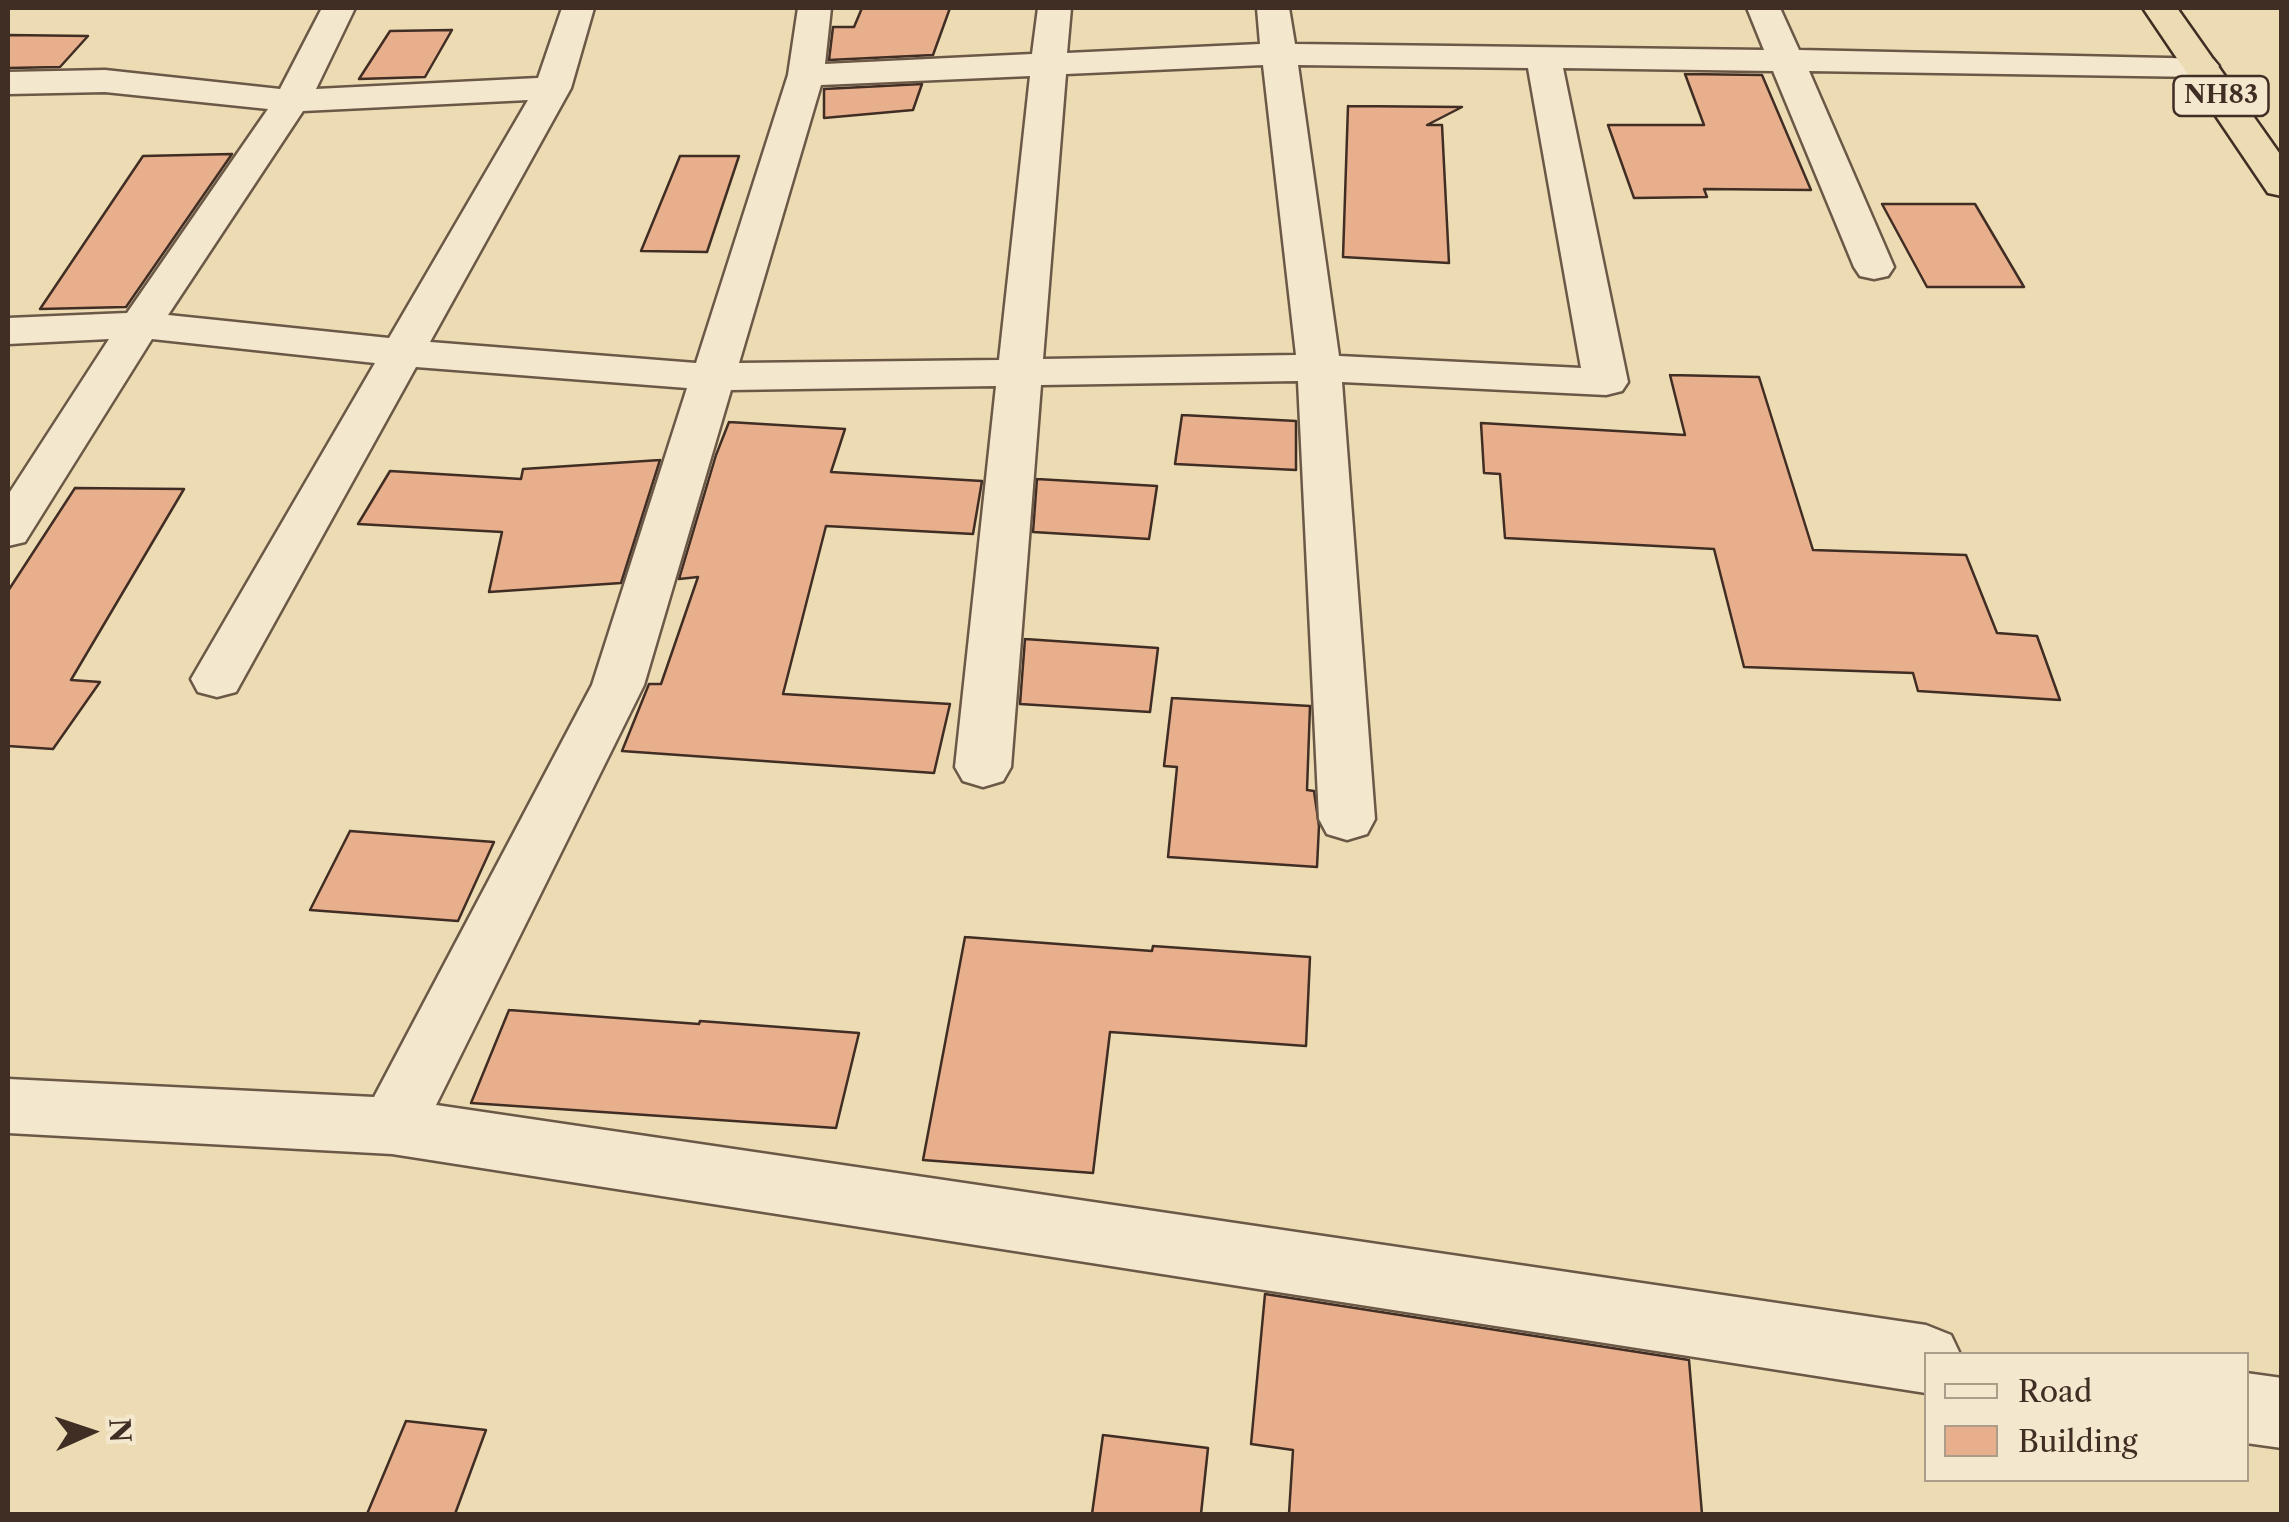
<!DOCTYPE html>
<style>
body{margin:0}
#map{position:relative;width:2289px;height:1522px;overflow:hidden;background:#eddbb4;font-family:"Libre Caslon Text",serif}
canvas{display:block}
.frame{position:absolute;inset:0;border:10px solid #402d23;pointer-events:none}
.legend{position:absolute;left:1924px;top:1352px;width:325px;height:130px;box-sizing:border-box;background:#f3e8ce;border:2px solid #ab9d8a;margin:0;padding:12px 18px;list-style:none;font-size:30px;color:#402d23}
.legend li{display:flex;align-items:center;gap:20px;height:50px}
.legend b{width:50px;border:2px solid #ab9d8a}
.north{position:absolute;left:40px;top:1382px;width:100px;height:100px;-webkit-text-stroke:8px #f3e8ce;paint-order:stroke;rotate:87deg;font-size:28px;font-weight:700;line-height:40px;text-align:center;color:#402d23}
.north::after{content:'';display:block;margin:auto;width:35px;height:45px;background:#402d23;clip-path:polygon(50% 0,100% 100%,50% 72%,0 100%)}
</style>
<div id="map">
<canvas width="2289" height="1522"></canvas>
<div class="frame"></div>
<ul class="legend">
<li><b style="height:12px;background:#f3e8ce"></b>Road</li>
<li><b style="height:28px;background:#e8af8d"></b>Building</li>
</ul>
<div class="north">N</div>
</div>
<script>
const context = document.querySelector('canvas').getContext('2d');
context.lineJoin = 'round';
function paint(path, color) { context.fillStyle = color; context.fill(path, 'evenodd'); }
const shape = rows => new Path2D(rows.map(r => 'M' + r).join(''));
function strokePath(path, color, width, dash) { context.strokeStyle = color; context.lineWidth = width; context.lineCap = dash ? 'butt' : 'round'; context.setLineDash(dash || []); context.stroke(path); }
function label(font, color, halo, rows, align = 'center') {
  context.font = font + ' "Libre Caslon Text",serif'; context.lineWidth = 8; context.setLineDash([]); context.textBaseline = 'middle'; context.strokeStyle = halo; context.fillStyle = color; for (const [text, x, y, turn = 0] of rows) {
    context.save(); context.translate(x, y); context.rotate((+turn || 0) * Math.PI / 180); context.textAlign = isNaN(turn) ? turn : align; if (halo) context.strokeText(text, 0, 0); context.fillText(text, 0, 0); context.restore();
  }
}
const building = shape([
 [862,8,950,8,933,55,829,60,833,27,854,27,862,8],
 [452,30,425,77,359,79,390,31,452,30],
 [8,35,88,36,60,67,8,68,8,35],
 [1685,74,1762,75,1811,190,1704,189,1707,197,1634,198,1608,125,1704,125,1685,74],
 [922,84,913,110,824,118,824,89,922,84],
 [1348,106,1462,107,1427,125,1442,125,1449,263,1343,257,1348,106],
 [232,154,126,307,40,309,143,156,232,154],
 [680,156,739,156,707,252,641,251,680,156],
 [1882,204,1975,204,2024,287,1927,287,1882,204],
 [1670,375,1759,377,1813,550,1966,555,1997,633,2037,636,2060,700,1918,691,1913,673,1744,667,1714,549,1505,538,1500,474,1484,473,1481,423,1685,435,1670,375],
 [1182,415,1296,421,1296,470,1175,464,1182,415],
 [729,422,845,429,831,472,982,481,973,534,826,526,783,694,950,704,934,773,622,751,649,684,661,684,698,577,679,579,716,455,729,422],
 [660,460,621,583,489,592,502,532,358,524,390,471,521,479,523,469,660,460],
 [1037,479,1157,486,1149,539,1033,532,1037,479],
 [75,488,184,489,71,680,100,682,53,749,8,746,8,591,75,488],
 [1025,639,1158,648,1150,712,1020,704,1025,639],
 [1172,698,1310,706,1307,790,1314,791,1319,826,1317,867,1168,857,1177,767,1164,766,1172,698],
 [350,831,494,842,458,921,310,910,350,831],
 [965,937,1152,951,1153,946,1310,957,1306,1046,1110,1032,1093,1173,923,1160,965,937],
 [509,1010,699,1024,700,1021,859,1033,836,1128,471,1103,509,1010],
 [1265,1294,1689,1360,1702,1514,1289,1514,1293,1450,1251,1444,1265,1294],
 [406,1421,486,1430,455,1514,367,1514,406,1421],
 [1103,1435,1208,1448,1201,1514,1092,1514,1103,1435]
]);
const minor = shape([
 [322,8,355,8,316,89,538,78,562,8,594,8,571,88,430,342,696,363,788,75,798,8,831,8,825,64,1032,54,1038,8,1071,8,1067,53,1260,44,1257,8,1289,8,1295,44,1764,50,1747,8,1780,8,1799,50,2213,59,2219,66,2213,73,2201,77,1809,71,1894,267,1888,276,1874,279,1860,276,1854,267,1773,71,1563,68,1628,382,1622,391,1606,395,1342,382,1375,819,1367,834,1347,840,1327,834,1319,819,1298,381,1041,385,1011,767,1003,781,983,787,963,781,955,767,996,386,731,390,644,685,436,1105,1926,1325,1951,1335,1960,1354,1926,1354,1926,1393,392,1154,8,1133,8,1079,374,1097,592,685,687,388,416,367,236,692,217,697,198,692,191,679,375,363,152,339,25,542,8,546,8,495,109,339,8,344,8,318,127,313,268,109,105,92,8,94,8,72,105,70,280,89,322,8],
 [1263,65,1296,355,1043,359,1066,74,1263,65],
 [1298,65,1528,68,1581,368,1339,356,1298,65],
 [1030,76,999,360,739,363,821,85,1030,76],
 [528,100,389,338,168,315,303,111,528,100],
 [2246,1373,2282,1378,2282,1448,2246,1443,2246,1373]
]);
const highway = shape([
 [2143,8,2177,8,2282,157,2282,196,2268,193,2143,8]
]);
const shields = [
 [2221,96,95]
];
const shieldNames = [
 ["NH83",2221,96]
];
paint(building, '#e8af8d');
strokePath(building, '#402d23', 2.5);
strokePath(minor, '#6b5847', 5);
strokePath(highway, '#402d23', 5);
paint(minor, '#f3e8ce');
paint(highway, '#eddbb4');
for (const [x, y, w] of shields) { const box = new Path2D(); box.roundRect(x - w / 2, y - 20, w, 40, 8); context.fillStyle = '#f3e8ce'; context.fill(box); strokePath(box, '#402d23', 2.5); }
label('bold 25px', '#402d23', null, shieldNames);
</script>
